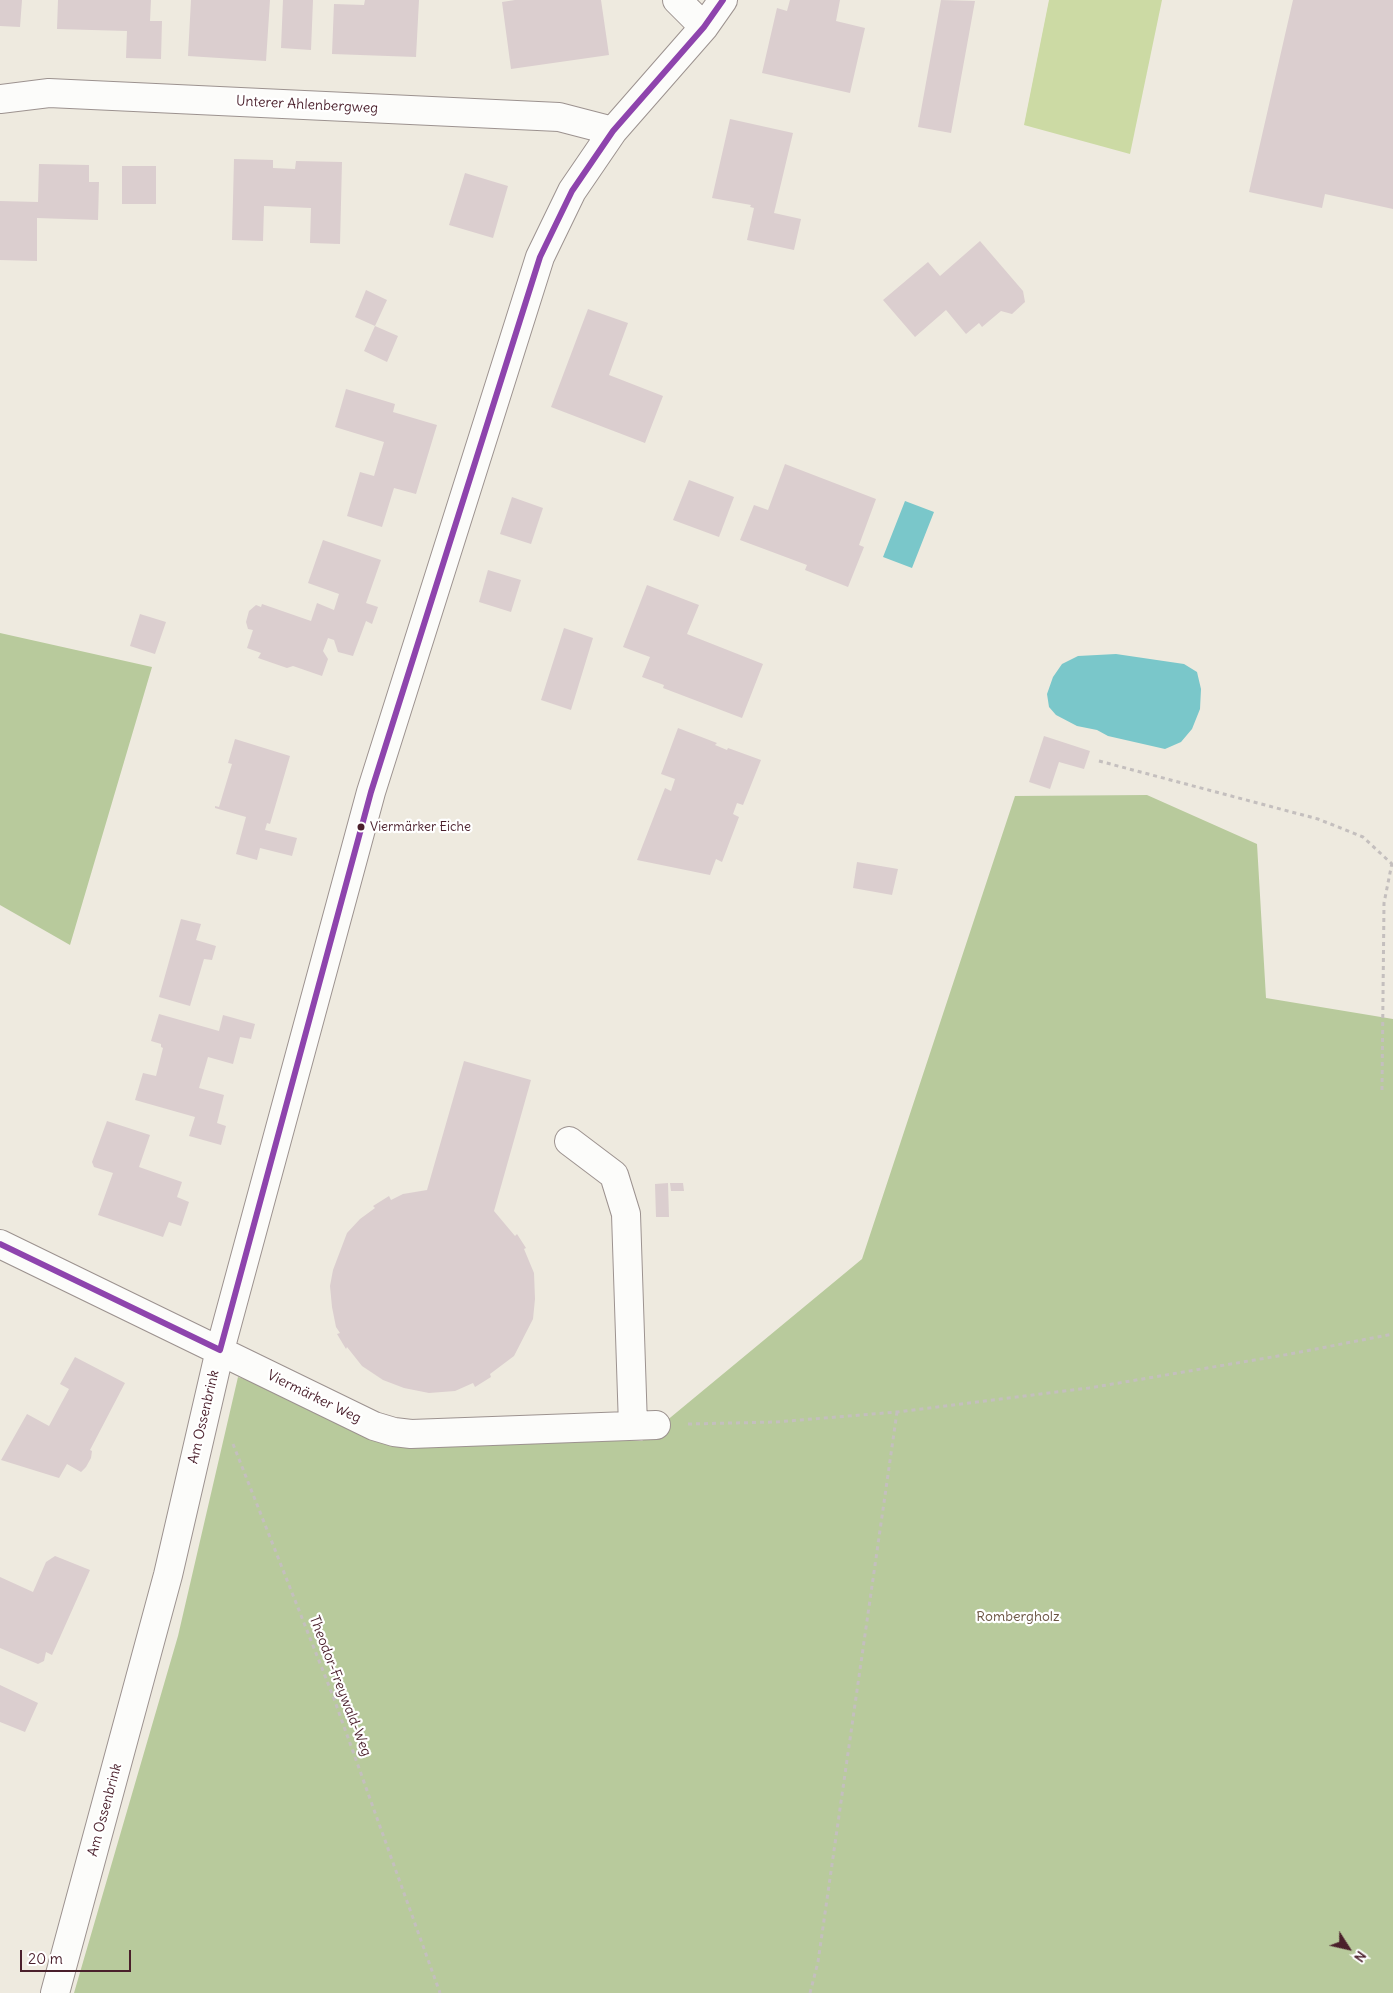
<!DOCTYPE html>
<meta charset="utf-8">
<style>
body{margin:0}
#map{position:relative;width:1393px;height:1993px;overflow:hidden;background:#eeeadf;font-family:Delius,sans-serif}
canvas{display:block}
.north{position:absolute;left:1323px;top:1923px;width:50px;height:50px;-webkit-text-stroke:4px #fff;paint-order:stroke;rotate:125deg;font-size:14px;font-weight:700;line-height:20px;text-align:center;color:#4a1f2b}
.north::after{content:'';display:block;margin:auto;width:18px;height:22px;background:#4a1f2b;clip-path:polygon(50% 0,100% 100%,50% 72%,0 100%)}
.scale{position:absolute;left:20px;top:1950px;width:111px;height:22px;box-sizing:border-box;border:2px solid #4a1f2b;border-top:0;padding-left:6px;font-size:15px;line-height:18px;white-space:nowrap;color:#4a1f2b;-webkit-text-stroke:4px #fff;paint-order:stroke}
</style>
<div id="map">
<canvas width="1393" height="1993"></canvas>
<div class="north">N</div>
<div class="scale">20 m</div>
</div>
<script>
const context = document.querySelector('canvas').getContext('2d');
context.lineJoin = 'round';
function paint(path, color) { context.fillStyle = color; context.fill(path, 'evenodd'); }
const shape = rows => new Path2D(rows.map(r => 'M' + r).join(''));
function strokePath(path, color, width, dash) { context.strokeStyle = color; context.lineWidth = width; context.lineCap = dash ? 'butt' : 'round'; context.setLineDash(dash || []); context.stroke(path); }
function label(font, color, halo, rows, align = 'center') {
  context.font = font + ' Delius,sans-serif'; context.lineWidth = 4.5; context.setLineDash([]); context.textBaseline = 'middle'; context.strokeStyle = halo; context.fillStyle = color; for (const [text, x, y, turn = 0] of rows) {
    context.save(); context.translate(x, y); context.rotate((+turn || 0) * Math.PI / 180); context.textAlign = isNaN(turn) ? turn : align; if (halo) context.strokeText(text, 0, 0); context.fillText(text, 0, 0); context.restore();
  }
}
const green = shape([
 [1049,0,1162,0,1130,154,1024,125]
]);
const forest = shape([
 [0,633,152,667,70,945,0,905],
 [1147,795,1257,844,1266,998,1393,1019,1393,1993,74,1993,178,1636,238,1377,416,1430,642,1441,862,1259,1015,796]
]);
const water = shape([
 [905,501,934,512,912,568,883,557],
 [1116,654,1184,664,1197,672,1201,689,1200,709,1192,729,1181,742,1165,749,1108,736,1097,730,1077,726,1056,715,1049,707,1047,694,1053,677,1062,664,1078,656]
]);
const building = shape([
 [0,0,22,0,20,27,0,26],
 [58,0,151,0,150,21,162,21,161,59,126,58,127,31,57,29],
 [191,0,270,0,266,61,188,56],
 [283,0,313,0,311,50,281,48],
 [365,0,419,0,416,57,332,54,334,4,364,5],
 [515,0,601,0,609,55,511,69,502,2],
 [790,0,840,0,836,21,865,28,850,93,762,73,777,8,787,11],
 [941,0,975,1,951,133,918,127],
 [1293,0,1393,0,1393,209,1325,194,1322,208,1249,192],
 [730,119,793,133,774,213,801,219,794,250,747,240,754,208,750,207,751,205,712,198],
 [234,159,273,160,273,168,295,169,296,161,342,162,340,244,310,243,311,208,264,206,263,241,232,240],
 [39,164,89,165,89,182,99,182,98,220,37,218,37,261,0,260,0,201,38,202],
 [122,166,156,166,156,204,122,204],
 [465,173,508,186,493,238,449,225],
 [980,241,1023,291,1025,302,1012,314,1001,311,982,327,979,323,966,334,946,310,915,337,883,300,928,262,940,276],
 [366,290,387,300,375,326,398,336,387,362,364,351,375,326,355,317],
 [588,309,628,323,609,375,663,396,645,443,551,407],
 [346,389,395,404,393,412,437,425,416,494,394,488,382,527,347,516,360,472,374,476,384,442,335,427],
 [785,464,876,499,859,545,864,547,848,587,805,570,807,565,740,540,754,505,768,510],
 [689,480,734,497,719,537,673,520],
 [512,497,543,508,531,544,500,534],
 [323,540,381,560,366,603,378,607,372,624,366,621,353,656,338,652,334,640,328,638,323,651,328,659,322,676,293,666,287,668,258,658,261,653,247,648,253,630,248,629,246,622,249,611,256,605,261,607,262,604,311,621,317,603,334,610,339,594,308,583],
 [488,570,521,580,511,612,479,602],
 [647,585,699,605,687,634,763,664,742,718,663,688,664,685,642,677,650,657,623,647],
 [140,614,166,622,155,654,130,646],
 [564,628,593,638,571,710,541,700],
 [678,728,717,743,715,745,727,750,728,748,761,760,743,805,737,803,733,814,739,817,722,862,716,859,710,875,637,860,665,788,671,791,675,779,661,774],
 [1044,736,1090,751,1084,769,1059,762,1050,789,1029,782],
 [235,739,290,756,270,824,267,823,265,830,297,838,292,856,260,848,257,860,236,854,246,817,215,808,215,806,219,807,232,764,228,763],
 [857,862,898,869,892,895,853,888],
 [181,919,201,924,196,940,216,946,212,960,204,959,190,1006,159,997],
 [159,1014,219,1031,223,1015,255,1024,251,1039,240,1037,233,1064,208,1057,199,1088,224,1095,217,1123,226,1126,221,1145,189,1136,195,1117,135,1100,143,1073,156,1076,163,1048,161,1047,161,1044,151,1041],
 [464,1061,531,1080,494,1211,515,1236,517,1234,526,1248,524,1249,534,1273,535,1299,533,1319,514,1356,490,1374,491,1377,475,1387,473,1383,455,1391,429,1393,404,1388,383,1380,362,1366,347,1347,346,1349,337,1334,340,1333,336,1327,332,1307,330,1286,333,1270,347,1233,360,1219,375,1208,373,1206,389,1196,391,1200,403,1194,427,1190],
 [107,1121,150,1135,139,1167,182,1182,177,1197,189,1202,181,1226,169,1222,163,1237,98,1215,113,1173,94,1167,92,1162],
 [668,1183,669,1217,656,1217,655,1184],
 [670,1183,683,1183,684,1191,671,1191],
 [75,1357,125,1383,90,1450,92,1451,91,1458,86,1467,81,1472,67,1464,59,1478,1,1460,27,1414,49,1426,69,1389,60,1384],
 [55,1556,90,1570,52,1655,46,1652,44,1661,38,1664,0,1648,0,1577,33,1592,46,1562],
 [0,1685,38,1703,25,1732,0,1722]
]);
const path = shape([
 [1099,761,1318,819,1363,837,1392,864],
 [1382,1090,1384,903,1392,863],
 [688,1424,776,1422,897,1412,1089,1388,1290,1354,1393,1334],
 [233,1444,333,1696,440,1993],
 [810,1993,818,1962,897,1412]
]);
const minor = shape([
 [677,0,704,27],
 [0,99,49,93,559,117,613,131],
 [569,1141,614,1175,626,1214,633,1426],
 [0,1244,374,1426,394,1432,411,1434,656,1425],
 [55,1993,168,1575,220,1350,371,792,540,257,572,191,613,131,704,27,723,0]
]);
const bus1 = shape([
 [0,1244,220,1350],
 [220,1350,371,792,540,257,572,191,613,131,704,27,723,0]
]);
const markers = [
 [361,827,4.5,"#4a1f2b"]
];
const busNames = [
 ["Viermärker Eiche",370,827]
];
const streetNames = [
 ["Unterer Ahlenbergweg",307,105,3],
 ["Viermärker Weg",314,1397,26],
 ["Am Ossenbrink",204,1417,-77],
 ["Theodor-Freywald-Weg",340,1686,69],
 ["Am Ossenbrink",105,1810,-75]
];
const parkNames = [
 ["Rombergholz",1018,1617]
];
paint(green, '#ccdaa4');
paint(forest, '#b8ca9c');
paint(water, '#7ac7ca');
paint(building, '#dbcecf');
strokePath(minor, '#9c928f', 30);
strokePath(path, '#c4bfbe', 3, [4, 4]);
strokePath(minor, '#fcfcfa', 28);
strokePath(bus1, '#8e44ad', 6);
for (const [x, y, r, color] of markers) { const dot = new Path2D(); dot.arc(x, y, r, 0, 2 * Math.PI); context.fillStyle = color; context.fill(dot); strokePath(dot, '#fff', 2); }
label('13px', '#4a1f2b', '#fff', busNames, 'left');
label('14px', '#4a1f2b', '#fff', streetNames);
label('14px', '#695341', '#fff', parkNames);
</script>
